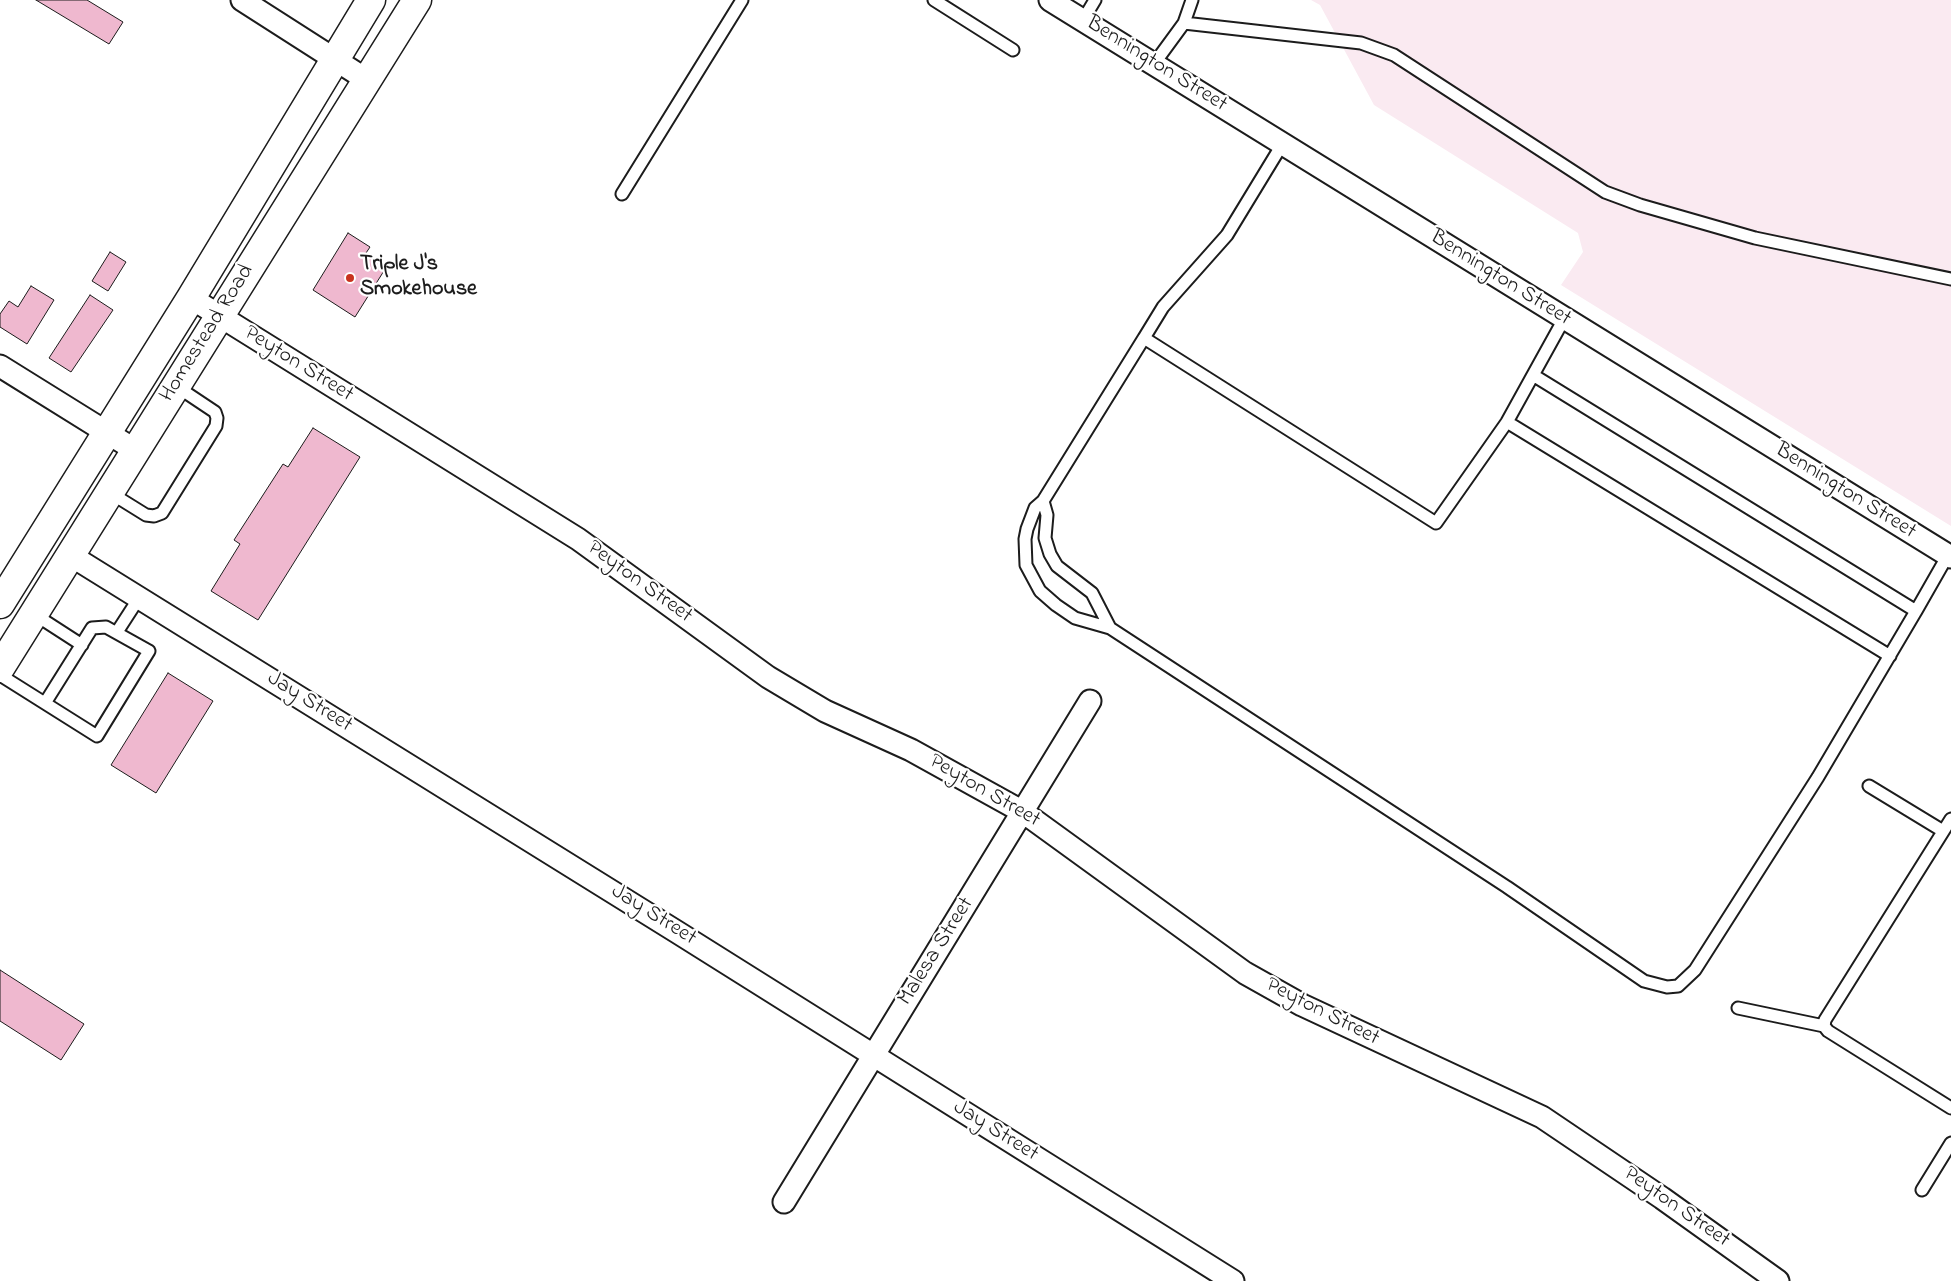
<!DOCTYPE html>
<style>
body{margin:0}
canvas{display:block;background:#fff}
</style>
<canvas width="1951" height="1281"></canvas>
<script>
const context = document.querySelector('canvas').getContext('2d');
context.lineJoin = 'round';
function paint(path, color) { context.fillStyle = color; context.fill(path, 'evenodd'); }
const shape = rows => new Path2D(rows.map(r => 'M' + r).join(''));
function strokePath(path, color, width, dash) { context.strokeStyle = color; context.lineWidth = width; context.lineCap = dash ? 'butt' : 'round'; context.setLineDash(dash || []); context.stroke(path); }
function label(font, color, halo, rows, align = 'center') {
  context.font = font + ' "Indie Flower",sans-serif'; context.lineWidth = 4.5; context.setLineDash([]); context.textBaseline = 'middle'; context.strokeStyle = halo; context.fillStyle = color; for (const [text, x, y, turn = 0] of rows) {
    context.save(); context.translate(x, y); context.rotate((+turn || 0) * Math.PI / 180); context.textAlign = isNaN(turn) ? turn : align; if (halo) context.strokeText(text, 0, 0); context.fillText(text, 0, 0); context.restore();
  }
}
const built = shape([
 [1311,0,1951,0,1951,526,1561,285,1583,252,1578,233,1374,105,1320,5]
]);
const building = shape([
 [36,0,87,0,123,22,109,44,36,0],
 [348,233,370,247,366,253,387,266,355,317,313,290,348,233],
 [110,252,126,262,108,291,92,281,110,252],
 [31,286,54,300,27,344,0,327,0,314,9,301,18,307,31,286],
 [90,295,113,310,71,372,49,358,90,295],
 [313,428,360,457,258,620,211,591,240,544,234,540,283,464,288,467,313,428],
 [168,673,213,701,156,793,111,765,168,673],
 [0,970,84,1024,61,1060,0,1021,0,970]
]);
const lane = shape([
 [934,0,1013,50],
 [1083,20,1095,0],
 [1184,23,1361,43,1394,55,1605,192,1640,205,1755,238,1951,279],
 [1154,64,1184,23,1192,0],
 [1283,143,1227,235,1163,307,1144,338,1436,523,1507,422,1533,375],
 [622,194,742,0],
 [1564,319,1533,375,1916,611,1948,555],
 [1507,422,1890,656],
 [109,492,146,515,154,516,162,513,216,426,217,418,215,412,176,386],
 [1043,501,1144,338],
 [34,614,82,645],
 [1110,628,1092,593,1057,566,1050,554,1045,538,1047,515,1043,501,1035,508,1027,529,1025,539,1026,565,1040,591,1056,605,1075,618,1110,628,1507,887,1644,981,1667,987,1678,986,1695,970,1818,777,1916,611],
 [117,632,139,598],
 [0,675,97,736,149,651,106,627,92,628,45,703],
 [1869,786,1943,831],
 [1951,819,1825,1020,1824,1026,1828,1031,1951,1108],
 [1738,1008,1824,1026],
 [1922,1190,1951,1143]
]);
const street = shape([
 [242,0,367,80],
 [1050,0,1951,557],
 [191,298,578,539,768,677,825,711,911,750,1023,812,1245,973,1302,1005,1542,1117,1662,1198,1778,1281],
 [0,366,135,450],
 [70,555,677,932,1233,1281],
 [784,1202,1090,701]
]);
const secondary = shape([
 [0,604,191,298,371,0],
 [0,668,417,0]
]);
const markers = [
 [350,278,5,"#c8321e"]
];
const streetNames = [
 ["Bennington Street",1156,65,32],
 ["Bennington Street",1500,279,32],
 ["Homestead Road",208,334,-58],
 ["Peyton Street",298,365,32],
 ["Bennington Street",1845,492,32],
 ["Peyton Street",639,583,36],
 ["Jay Street",309,703,32],
 ["Peyton Street",984,792,30],
 ["Jay Street",653,916,32],
 ["Malesa Street",937,952,-58],
 ["Peyton Street",1322,1013,27],
 ["Jay Street",995,1132,32],
 ["Peyton Street",1676,1208,35]
];
const poiNames = [
 ["Triple J's",360,265],
 ["Smokehouse",360,290]
];
paint(built, '#faeaf1');
paint(building, '#efb8cf');
strokePath(building, '#1c1c1c', 1);
strokePath(lane, '#1c1c1c', 15);
strokePath(street, '#1c1c1c', 25);
strokePath(secondary, '#1c1c1c', 31);
strokePath(lane, '#fff', 11);
strokePath(street, '#fff', 21);
strokePath(secondary, '#fff', 28);
for (const [x, y, r, color] of markers) { const dot = new Path2D(); dot.arc(x, y, r, 0, 2 * Math.PI); context.fillStyle = color; context.fill(dot); strokePath(dot, '#fff', 2); }
label('22px', '#1c1c1c', '#fff', streetNames);
label('bold 22px', '#1c1c1c', '#fff', poiNames, 'left');
</script>
